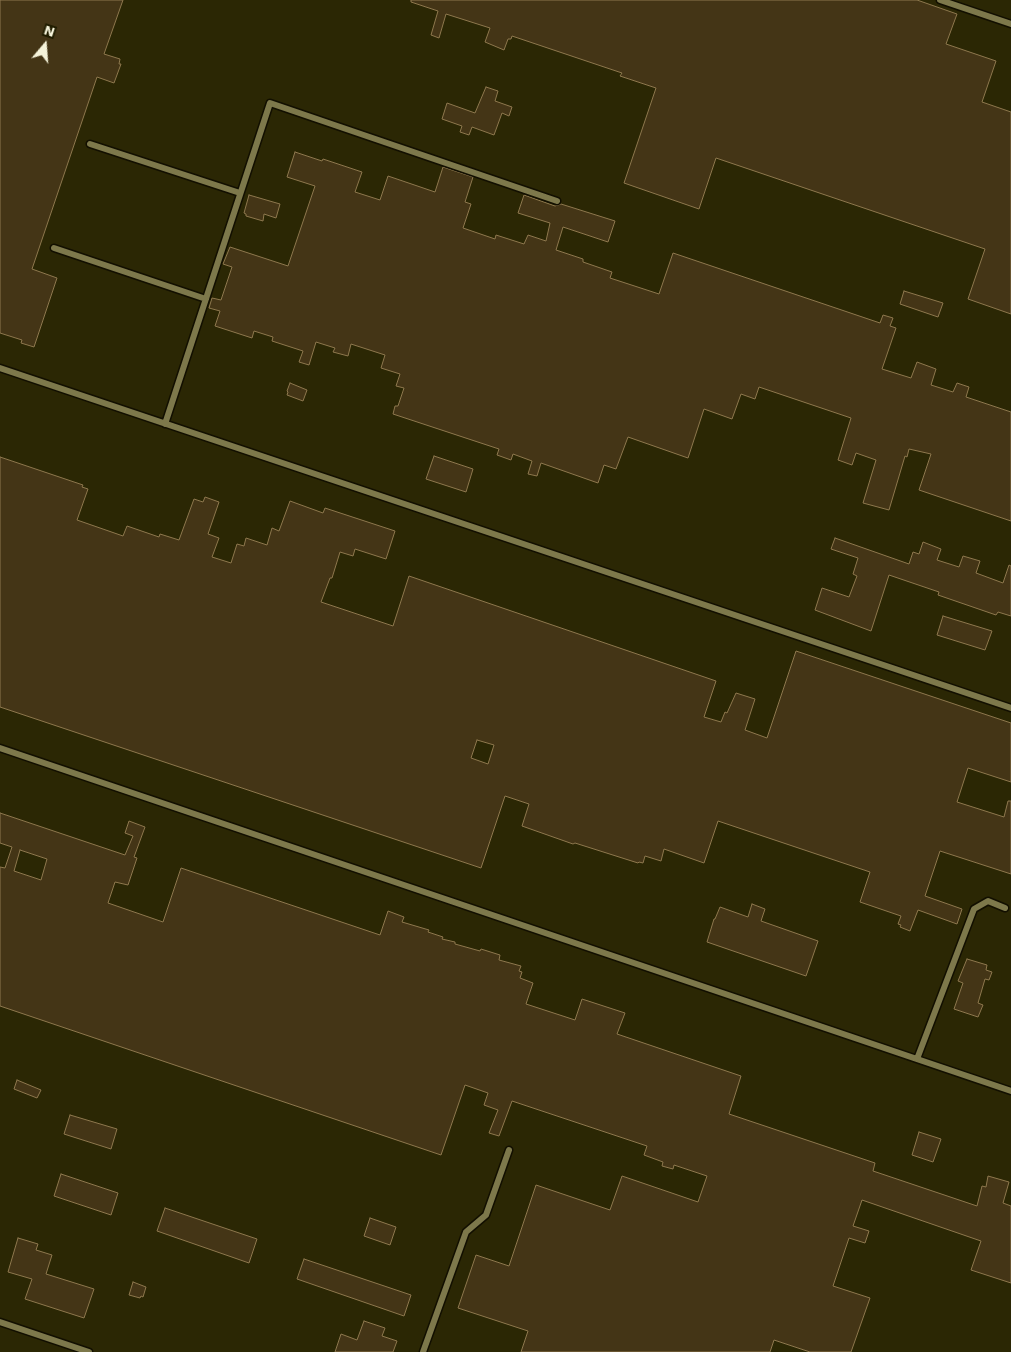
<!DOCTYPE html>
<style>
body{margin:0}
#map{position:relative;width:1011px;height:1352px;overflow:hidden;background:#2b2704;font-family:"Work Sans",sans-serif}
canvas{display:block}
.north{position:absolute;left:20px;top:20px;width:50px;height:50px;-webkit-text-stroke:4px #211d00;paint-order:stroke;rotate:18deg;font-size:14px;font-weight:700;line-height:20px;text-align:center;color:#f5f3da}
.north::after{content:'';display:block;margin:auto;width:18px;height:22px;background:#f5f3da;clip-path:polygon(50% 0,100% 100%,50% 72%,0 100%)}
</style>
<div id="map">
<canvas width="1011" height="1352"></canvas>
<div class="north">N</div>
</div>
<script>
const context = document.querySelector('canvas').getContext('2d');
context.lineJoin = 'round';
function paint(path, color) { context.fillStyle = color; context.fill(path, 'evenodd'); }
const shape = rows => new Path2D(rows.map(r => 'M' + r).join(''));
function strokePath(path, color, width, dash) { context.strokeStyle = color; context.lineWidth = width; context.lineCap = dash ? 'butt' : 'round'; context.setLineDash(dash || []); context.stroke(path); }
const building = shape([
 [0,0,123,0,104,54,120,59,119,64,121,64,114,83,97,77,32,269,57,278,34,347,21,343,22,340,0,333,0,0],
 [411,0,917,0,957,14,946,44,996,61,982,102,1011,112,1011,314,968,299,985,249,716,158,699,209,624,183,656,88,620,76,622,73,512,36,511,39,508,39,504,50,485,42,490,28,446,14,439,38,431,35,438,11,411,2,411,0],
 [486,87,498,91,495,101,512,107,509,116,502,113,494,135,472,127,469,135,460,132,462,126,442,119,447,103,475,113,486,87],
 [295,152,322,161,323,159,362,172,355,192,380,200,388,176,435,192,443,167,473,177,465,202,471,204,463,228,495,239,496,235,524,244,528,235,546,241,550,223,518,213,524,195,555,206,561,204,615,221,608,242,563,227,556,250,583,259,583,262,612,272,610,278,659,294,673,253,880,323,883,315,893,318,890,326,896,328,882,369,911,378,917,362,936,369,931,385,953,392,957,383,969,387,966,397,1011,412,1011,521,919,490,931,454,909,449,907,457,905,456,889,510,863,503,876,460,856,453,852,465,838,460,851,418,759,387,755,399,741,394,732,419,704,409,688,458,628,437,616,469,604,465,598,483,541,463,537,476,528,474,532,461,513,454,511,460,497,455,499,449,393,414,395,406,398,406,404,388,396,386,400,374,381,368,385,355,351,344,348,356,333,352,335,348,316,342,309,365,299,362,303,351,272,341,273,337,254,331,252,338,215,326,220,311,209,308,212,298,221,300,232,267,223,264,230,247,288,266,315,186,287,177,295,152],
 [249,195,280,204,276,218,264,214,263,221,246,216,246,214,244,213,249,195],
 [904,291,943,303,938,317,900,304,904,291],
 [290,383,307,390,303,401,287,395,288,392,287,391,290,383],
 [434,456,473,469,466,492,426,479,434,456],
 [0,457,83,485,82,487,88,489,77,520,123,536,127,526,159,537,160,534,179,540,194,499,203,502,205,497,219,502,208,534,219,538,212,557,231,563,237,544,244,546,246,538,267,545,272,528,279,531,290,501,323,513,325,508,395,531,386,559,355,549,353,556,340,552,332,578,330,578,321,602,393,626,409,576,716,681,704,717,721,722,725,712,727,713,736,693,755,699,745,730,767,738,796,651,1011,723,1011,782,968,768,957,802,1004,817,1008,801,1011,801,1011,874,940,851,925,896,962,909,957,924,918,910,910,931,900,927,901,925,898,924,901,916,860,902,870,872,718,821,704,863,664,849,661,861,645,856,643,863,639,862,638,863,575,843,573,844,522,826,529,804,505,796,481,868,0,707,0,457],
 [477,740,494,745,488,764,471,758,477,740],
 [835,538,909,564,913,552,919,554,923,542,941,549,937,560,959,567,963,556,980,561,976,573,1003,583,1009,565,1011,566,1011,616,998,612,996,615,938,595,939,592,889,575,871,631,815,610,822,588,849,597,857,576,853,574,858,558,831,549,835,538],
 [943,616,992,631,985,650,937,635,943,616],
 [0,813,125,855,133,836,125,833,129,821,145,827,134,857,137,858,128,885,115,882,108,903,163,922,181,868,380,935,388,911,404,917,402,922,429,930,428,932,443,937,442,939,455,942,455,944,480,951,481,949,500,955,499,960,521,966,519,971,522,972,520,978,533,983,526,1004,575,1020,582,999,625,1013,617,1034,741,1076,729,1114,875,1163,873,1171,977,1206,982,1186,986,1187,988,1176,1009,1182,1003,1203,1011,1206,1011,1283,971,1270,981,1241,862,1200,853,1226,869,1231,865,1243,849,1238,833,1286,870,1298,851,1352,810,1352,774,1340,770,1352,521,1352,528,1331,458,1308,476,1255,509,1266,536,1185,610,1210,622,1176,698,1202,707,1176,674,1165,673,1169,662,1166,663,1162,644,1155,647,1146,512,1101,499,1136,489,1133,498,1110,484,1105,488,1093,465,1085,441,1155,0,1006,0,867,5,868,12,847,0,843,0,813],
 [20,850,47,859,41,880,14,871,20,850],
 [752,904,765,909,761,921,818,941,806,976,707,942,714,919,715,919,720,907,748,917,752,904],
 [967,959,987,965,986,970,992,972,989,980,985,979,978,1003,983,1005,978,1017,954,1009,963,983,958,981,967,959],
 [17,1080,41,1090,37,1098,14,1089,17,1080],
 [70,1115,117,1129,111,1149,64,1134,70,1115],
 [919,1132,941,1139,933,1162,912,1155,919,1132],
 [61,1174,118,1193,111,1215,54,1196,61,1174],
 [165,1208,257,1239,249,1263,157,1231,165,1208],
 [370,1218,396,1227,390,1245,364,1236,370,1218],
 [18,1238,38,1244,36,1250,52,1255,46,1274,94,1289,84,1318,25,1299,32,1279,8,1272,18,1238],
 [304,1259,411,1295,404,1316,297,1279,304,1259],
 [133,1282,146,1287,143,1297,141,1296,140,1298,129,1295,133,1282],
 [364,1321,385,1328,382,1336,397,1341,393,1352,335,1352,341,1334,357,1340,364,1321]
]);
const service = shape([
 [940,0,1011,24],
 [90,144,240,193],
 [54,248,206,299],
 [0,368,1011,708],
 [165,424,270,103,557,201],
 [0,748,1011,1091],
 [917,1059,974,909,988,901,1005,908],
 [0,1322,89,1352],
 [423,1352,466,1232,486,1215,509,1150]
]);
paint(building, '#443516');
strokePath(building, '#8e784e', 1);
strokePath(service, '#120f00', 9);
strokePath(service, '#7d784b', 6);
</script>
